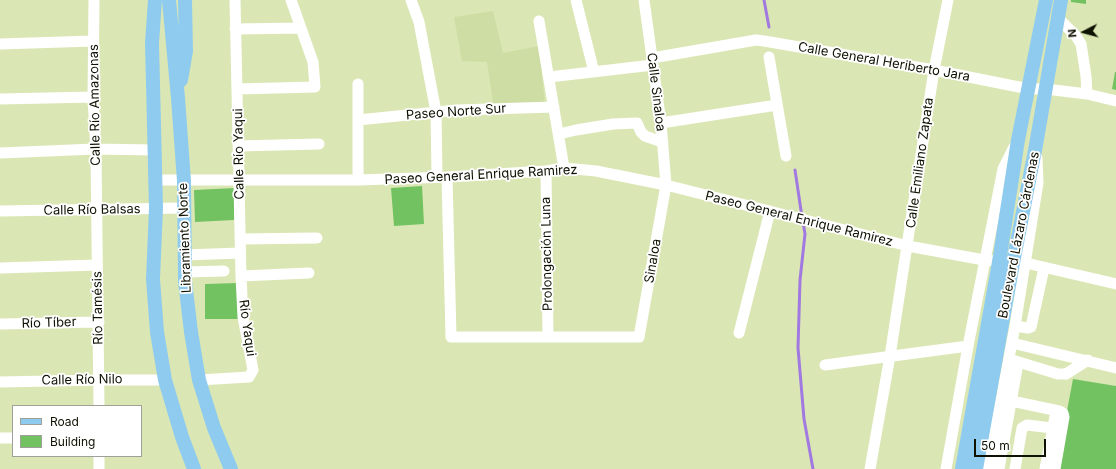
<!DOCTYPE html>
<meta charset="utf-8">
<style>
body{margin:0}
#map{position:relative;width:1116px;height:469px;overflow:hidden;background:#dae7b4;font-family:Inter,sans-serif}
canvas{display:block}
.legend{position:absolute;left:12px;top:405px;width:130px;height:52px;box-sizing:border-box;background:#fff;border:1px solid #9fa09a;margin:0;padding:5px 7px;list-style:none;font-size:12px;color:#0e1202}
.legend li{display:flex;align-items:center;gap:8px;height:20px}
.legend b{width:20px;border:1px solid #9fa09a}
.north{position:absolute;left:1064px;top:12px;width:40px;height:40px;-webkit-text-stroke:3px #fff;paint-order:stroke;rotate:264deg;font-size:11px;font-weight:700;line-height:16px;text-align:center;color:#0e1202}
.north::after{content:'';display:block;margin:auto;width:14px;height:18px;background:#0e1202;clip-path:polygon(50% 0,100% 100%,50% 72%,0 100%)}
.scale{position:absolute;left:974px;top:439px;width:72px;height:18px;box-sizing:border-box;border:2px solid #0e1202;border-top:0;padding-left:5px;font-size:12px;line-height:14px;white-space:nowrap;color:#0e1202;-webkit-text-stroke:3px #fff;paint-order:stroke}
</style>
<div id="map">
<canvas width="1116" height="469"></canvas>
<ul class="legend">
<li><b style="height:5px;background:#8fcbef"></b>Road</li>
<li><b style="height:11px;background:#73c261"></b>Building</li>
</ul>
<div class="north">N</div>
<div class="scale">50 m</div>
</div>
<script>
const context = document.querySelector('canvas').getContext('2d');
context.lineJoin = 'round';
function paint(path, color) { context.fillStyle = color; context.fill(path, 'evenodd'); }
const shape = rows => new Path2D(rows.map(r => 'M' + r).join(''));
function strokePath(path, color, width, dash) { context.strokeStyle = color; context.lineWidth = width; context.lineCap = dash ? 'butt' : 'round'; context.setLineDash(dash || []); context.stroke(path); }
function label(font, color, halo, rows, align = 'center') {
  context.font = font + ' Inter,sans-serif'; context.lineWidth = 3.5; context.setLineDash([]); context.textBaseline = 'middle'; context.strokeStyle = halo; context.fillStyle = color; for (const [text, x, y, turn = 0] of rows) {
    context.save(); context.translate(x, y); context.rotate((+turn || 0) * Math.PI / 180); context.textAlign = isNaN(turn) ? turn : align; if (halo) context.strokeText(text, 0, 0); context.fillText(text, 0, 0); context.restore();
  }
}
const built = shape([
 [493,11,503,53,539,46,545,104,494,108,487,62,462,61,454,17]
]);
const stream = shape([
 [764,0,769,27],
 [795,170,802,217],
 [803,222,805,234,800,280,798,348,804,419,813,469]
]);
const building = shape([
 [1071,0,1086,0,1086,4,1071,2],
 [1115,72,1116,72,1116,90,1112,89],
 [422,186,424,224,394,226,391,188],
 [235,188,234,220,195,222,194,190],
 [238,283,238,319,205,319,205,284],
 [1073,379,1116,386,1116,469,1056,469]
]);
const minor = shape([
 [94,0,93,97,96,154,99,406],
 [411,0,419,22,436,112,437,177],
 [576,0,594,72],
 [1058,18,1076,36,1081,44,1086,76,1087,94],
 [539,21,564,168],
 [235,29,301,28],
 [0,44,93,41],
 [769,57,786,156],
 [652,58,756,40,764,41,934,70,1029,89,1046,89,1087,94,1116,101],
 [549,77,653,65],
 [358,84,358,180],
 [237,89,315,87,313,62,291,0],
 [0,99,93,97],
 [358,120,457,110,554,107],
 [661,123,777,105],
 [559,134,576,130,613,124,637,123,641,132,645,136,662,142],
 [238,146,319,144],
 [0,153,95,149,154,150],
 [546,171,548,337],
 [447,177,451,337,639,337,666,185,661,123,644,0],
 [155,180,358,180,447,177,546,171,564,168,596,171,666,185,908,246,984,260,1026,263,1116,284],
 [0,211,184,208],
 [240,239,317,238],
 [185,255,240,253],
 [0,268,97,265],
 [185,272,224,271],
 [241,276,309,273],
 [0,324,99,322],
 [1015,326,1028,328,1031,327,1044,268],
 [739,333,770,211],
 [1012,343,1116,368],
 [1012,360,1058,374,1066,374,1088,360],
 [825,365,968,346],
 [199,380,249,377,253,370,243,317,241,276,235,0],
 [0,382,100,380,165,380],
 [1002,399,1059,411,1063,413,1064,417,1055,469],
 [0,438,13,438],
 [99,456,99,469],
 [870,469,890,356,934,70,948,0],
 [946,469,968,346,1003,169,1014,147],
 [988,469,1015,326,1038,183,1037,158],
 [999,469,1018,363],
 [1015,469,1022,428,1027,425,1052,428],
 [1045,469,1056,411]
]);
const major = shape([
 [155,0,152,43,156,208,153,279,157,332,165,380,182,437,194,469],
 [169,0,178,98,184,181,185,281,191,332,199,380,214,428,231,469],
 [181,80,186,51,185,0],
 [962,469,999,262,1018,140,1046,0],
 [976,469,1013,263,1036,145,1061,0]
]);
const streetNames = [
 ["Calle General Heriberto Jara",884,62,10],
 ["Calle Sinaloa",656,92,83],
 ["Calle Río Amazonas",95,105,-91],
 ["Paseo Norte Sur",456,112,-4],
 ["Calle Río Yaqui",239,154,-91],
 ["Calle Emiliano Zapata",920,163,-82],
 ["Paseo General Enrique Ramirez",481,175,-3],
 ["Calle Río Balsas",92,210,-1],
 ["Paseo General Enrique Ramirez",799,219,14],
 ["Boulevard Lázaro Cárdenas",1019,235,-79],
 ["Libramiento Norte",185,238,-92],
 ["Prolongación Luna",547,254,-91],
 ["Sinaloa",653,261,-80],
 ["Río Tamésis",98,308,-91],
 ["Río Tíber",49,323,-2],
 ["Río Yaqui",247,328,82],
 ["Calle Río Nilo",82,380,-1]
];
paint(built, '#cedda3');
strokePath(stream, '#a179e1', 3);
paint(building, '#73c261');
strokePath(minor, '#fff', 11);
strokePath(major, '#8fcbef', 14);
label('13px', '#0e1202', '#fff', streetNames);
</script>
